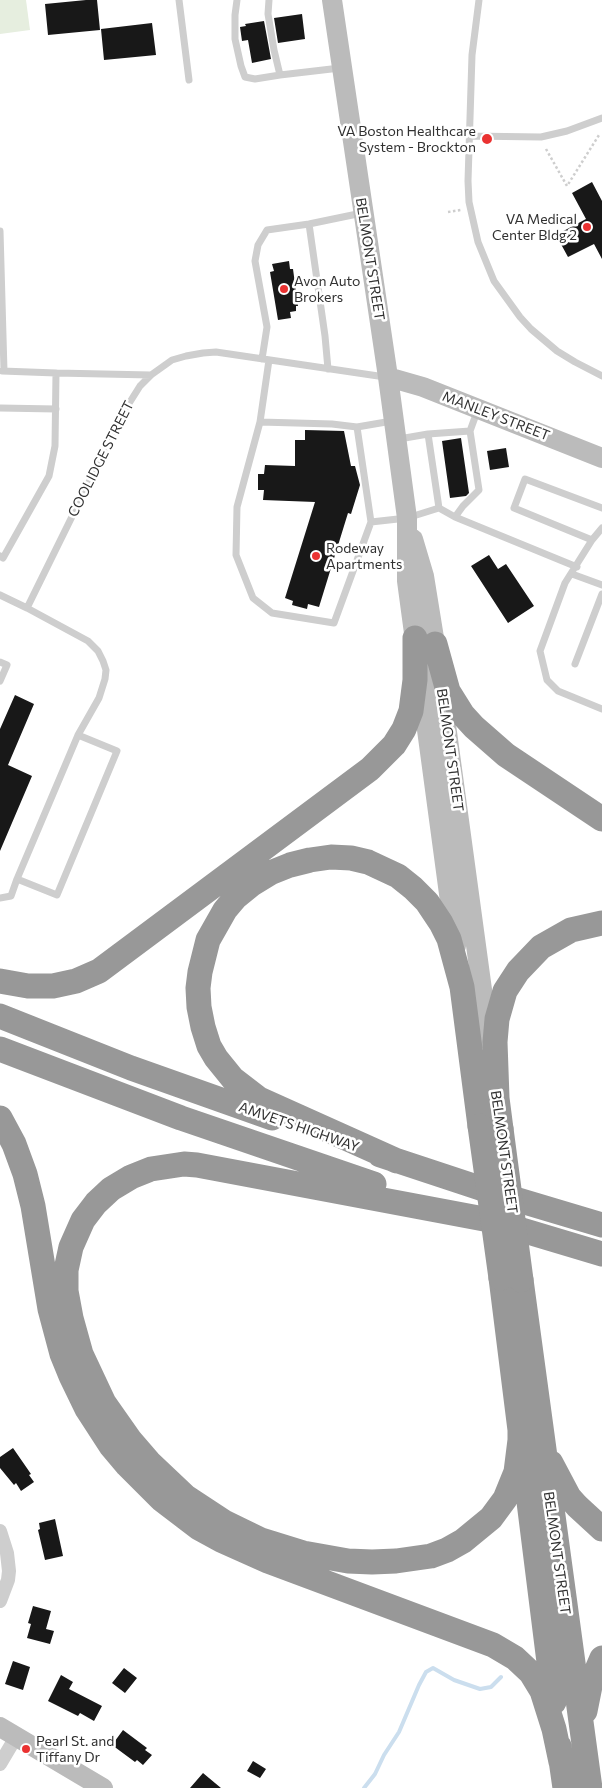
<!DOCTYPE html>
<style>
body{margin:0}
canvas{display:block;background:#fff}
</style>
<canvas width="602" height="1788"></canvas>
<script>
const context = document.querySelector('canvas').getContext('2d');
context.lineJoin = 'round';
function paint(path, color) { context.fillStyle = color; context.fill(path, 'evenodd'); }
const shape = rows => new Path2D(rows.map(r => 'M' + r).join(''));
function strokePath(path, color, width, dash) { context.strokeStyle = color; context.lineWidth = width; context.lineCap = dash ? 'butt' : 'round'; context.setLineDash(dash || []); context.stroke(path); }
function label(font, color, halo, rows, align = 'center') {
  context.font = font + ' Commissioner,sans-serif'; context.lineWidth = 5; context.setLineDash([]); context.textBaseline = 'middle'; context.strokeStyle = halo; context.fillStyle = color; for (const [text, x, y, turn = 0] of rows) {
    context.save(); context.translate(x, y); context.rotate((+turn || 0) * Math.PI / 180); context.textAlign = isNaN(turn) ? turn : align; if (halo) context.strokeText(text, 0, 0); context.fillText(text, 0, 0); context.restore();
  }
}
const green = shape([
 [0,0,26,0,30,30,0,34]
]);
const stream = shape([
 [364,1788,375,1774,384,1755,399,1732,419,1685,426,1672,433,1668,454,1680,480,1689,491,1687,501,1677]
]);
const building = shape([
 [86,0,97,0,100,30,48,35,45,4],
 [302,14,305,39,278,43,274,18],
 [264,21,271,59,252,63,248,40,242,41,240,27,246,26,245,24],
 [152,23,156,55,104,60,101,29],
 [592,182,602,201,602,259,594,244,568,257,556,235,586,219,572,193],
 [289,261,290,269,293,269,298,306,296,306,296,311,290,312,291,318,278,320,270,272,274,271,272,264],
 [305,430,344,431,351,466,355,466,360,485,351,514,348,513,319,607,308,604,307,609,292,605,293,601,285,598,315,502,263,500,264,490,258,490,258,474,264,474,265,465,295,466,295,440,305,440],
 [461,438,469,493,466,496,450,498,442,441],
 [506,448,509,467,490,470,487,451],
 [489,555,498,569,506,564,534,606,508,623,471,566],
 [15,695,34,704,8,765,32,776,0,851,0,729],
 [13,1448,31,1474,29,1475,34,1482,21,1491,16,1483,14,1485,0,1468,0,1457],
 [55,1519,63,1556,45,1560,38,1530,40,1529,39,1523],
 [33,1606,51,1611,46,1629,54,1631,50,1644,27,1638,31,1624,28,1623],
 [13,1661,30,1667,23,1690,5,1684],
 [124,1668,137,1678,125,1693,112,1683],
 [61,1675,73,1682,69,1689,102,1706,94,1721,80,1713,78,1716,48,1701],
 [123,1730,147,1748,145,1750,152,1755,143,1765,137,1760,135,1762,112,1745],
 [253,1761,266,1769,260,1778,247,1771],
 [203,1773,221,1788,190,1788]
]);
const path = shape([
 [546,149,567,186,599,135],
 [448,212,461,210]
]);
const lane = shape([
 [179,0,189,80],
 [237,0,235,15,235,39,241,66,245,77,255,79,280,75],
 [269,0,268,14,274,50,280,75,340,68],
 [479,0,472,55,468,181,469,202,478,242,494,281,520,317,531,329,557,351,575,362,602,376],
 [469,136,541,137,567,131,602,118],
 [309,224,325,336,328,369],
 [0,231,4,371],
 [262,359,267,327,255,261,258,245,267,230,309,224,362,213],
 [2,371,56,373],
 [0,408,56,409],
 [260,422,269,360],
 [357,427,371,522,334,623,272,613,253,598,236,555,237,507,260,422,332,424,357,427,392,421],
 [428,434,439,508],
 [399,439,428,434,470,431,478,409],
 [455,517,463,506,479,490,470,431],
 [371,522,407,518,439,508,455,517,577,567],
 [602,528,592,540,565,583,540,651,547,680,558,691,602,709],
 [592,540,514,508,525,479,602,508],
 [0,556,3,558,49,476,55,446,56,373,151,375],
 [572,574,602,585],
 [0,595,27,608],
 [0,662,7,665,0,681],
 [575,664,602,594],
 [78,735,99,698,105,679,106,670,103,661,98,651,88,641,27,608,123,413,140,386,151,375,172,360,186,356,203,353,216,352,385,377],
 [0,898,11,896,17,879,78,735,117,751,57,895,17,879]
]);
const street = shape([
 [0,1531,7,1553,9,1571,8,1580,0,1601],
 [0,1764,16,1737]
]);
const secondary = shape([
 [332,0,388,377,407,518,407,581,456,946],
 [388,377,423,387,602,458],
 [413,539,424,576,435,644,489,1041],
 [0,1727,103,1788]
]);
const highway = shape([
 [435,644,448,691,463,715,474,727,506,755,602,819],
 [0,981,28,986,53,986,76,981,99,971,370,769,394,745,404,729,411,711,415,680,415,638],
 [0,1016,131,1068,272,1118],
 [0,1049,181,1118,374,1184],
 [0,1118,14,1144,25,1174,33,1206,50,1309,62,1354,71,1376,87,1409,111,1446,127,1465,161,1499,199,1528,221,1540,268,1561,493,1645,515,1658,531,1673,542,1691,554,1729,561,1762],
 [501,1129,497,1098,495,1042,497,1019,505,991,518,971,541,947,571,930,602,923],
 [380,1155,498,1194,602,1225],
 [397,1161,259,1099,233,1079,216,1058,209,1046,203,1027,199,1007,198,988,200,972,208,940,225,910,236,897,252,884,270,873,290,865,310,860,331,857,351,858,368,862,398,876,413,888,427,902,441,923,449,939,462,987,480,1126],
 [484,1219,197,1165,184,1164,151,1169,131,1177,111,1189,96,1203,83,1220,71,1247,66,1270,66,1291,71,1318,81,1354,104,1403,130,1440,149,1462,186,1497,224,1522,261,1540,303,1553,348,1561,372,1562,396,1561,431,1556,447,1550,463,1541,491,1518,505,1499,516,1472,520,1440,520,1425],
 [495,1222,602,1254],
 [501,1278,554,1702],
 [521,1280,590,1788],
 [551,1463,569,1497,577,1506,602,1529],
 [585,1711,590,1686,602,1658],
 [559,1746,565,1788]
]);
const highwayBridge = shape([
 [480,1126,501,1278],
 [501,1129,521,1280]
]);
const markers = [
 [487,139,6,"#ea3231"],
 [587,227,5,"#ea3231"],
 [284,289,5,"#ea3231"],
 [316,556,5,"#ea3231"],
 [26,1749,5,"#ea3231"]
];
const poiNames = [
 ["VA Boston Healthcare",476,131,"right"],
 ["System - Brockton",476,147,"right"],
 ["VA Medical",577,219,"right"],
 ["Center Bldg 2",577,235,"right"],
 ["Avon Auto",294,281],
 ["Brokers",294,297],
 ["Rodeway",326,548],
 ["Apartments",326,564],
 ["Pearl St. and",36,1741],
 ["Tiffany Dr",36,1757]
];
const streetNames = [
 ["BELMONT STREET",370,259,81],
 ["MANLEY STREET",496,416,21],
 ["COOLIDGE STREET",101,459,-63],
 ["BELMONT STREET",450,750,82],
 ["AMVETS HIGHWAY",299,1127,19],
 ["BELMONT STREET",504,1152,82],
 ["BELMONT STREET",557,1553,82]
];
paint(green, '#e6eedf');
strokePath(stream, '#cbdeee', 4);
paint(building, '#181818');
strokePath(path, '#cecece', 2.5, [2.5, 2.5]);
strokePath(lane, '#cecece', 7);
strokePath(street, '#cecece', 14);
strokePath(secondary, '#bbb', 20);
strokePath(highway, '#989898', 25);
strokePath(highwayBridge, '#989898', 25);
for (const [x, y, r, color] of markers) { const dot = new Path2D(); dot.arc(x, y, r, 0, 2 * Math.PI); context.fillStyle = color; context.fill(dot); strokePath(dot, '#fff', 2); }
label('14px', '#313131', '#fff', poiNames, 'left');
label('14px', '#313131', '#fff', streetNames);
</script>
